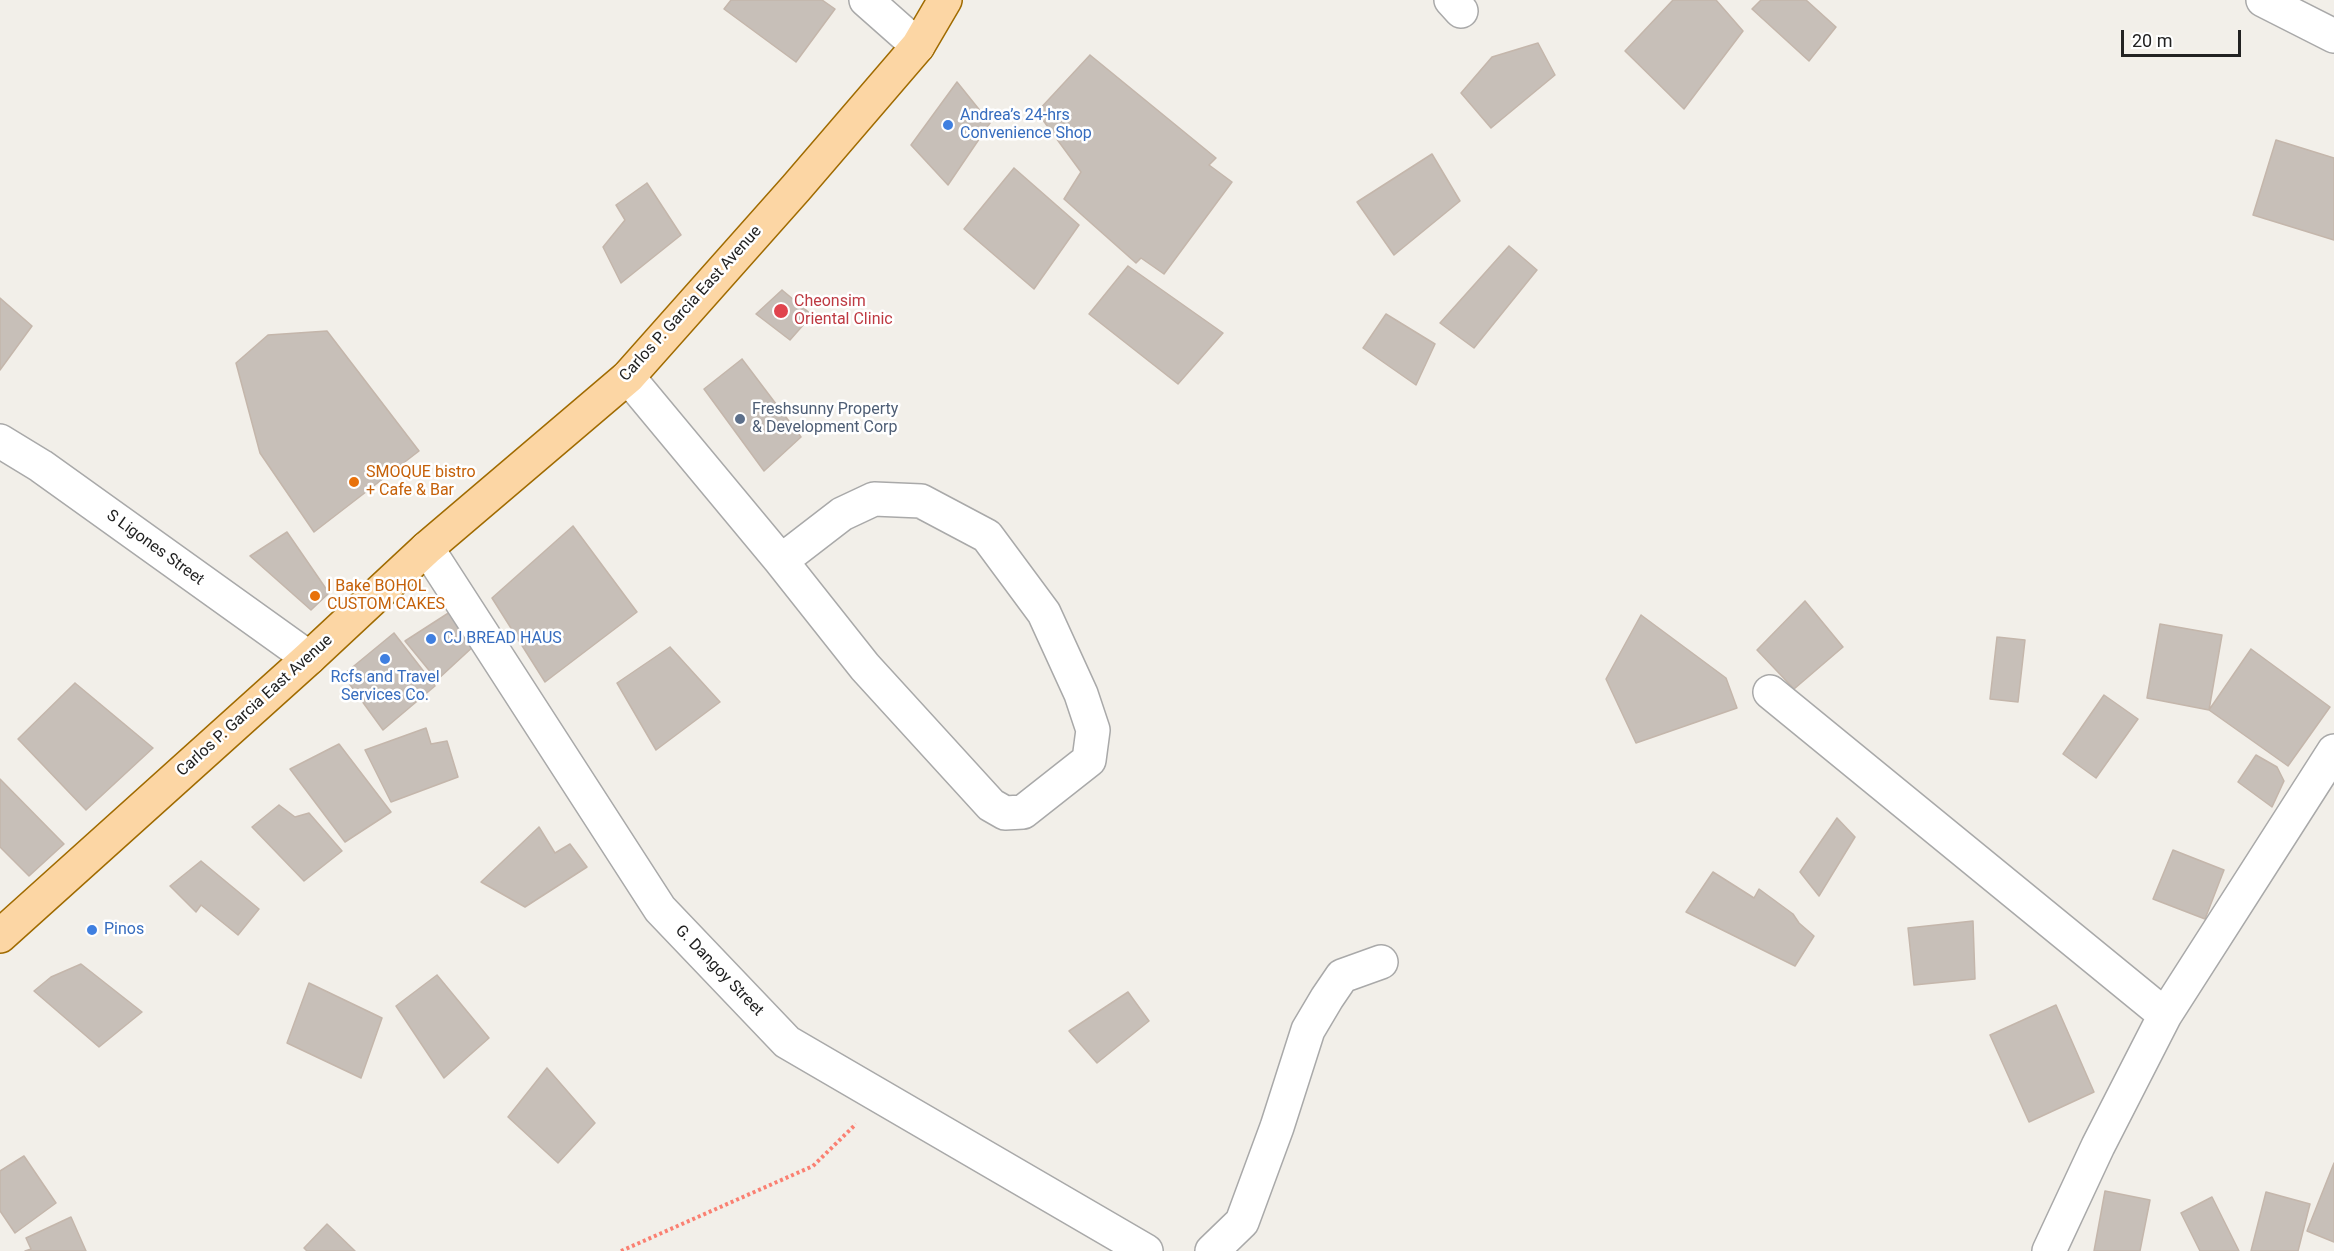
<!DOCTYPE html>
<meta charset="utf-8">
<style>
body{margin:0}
#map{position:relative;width:2334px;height:1251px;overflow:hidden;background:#f2efe9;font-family:Roboto,sans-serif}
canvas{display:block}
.scale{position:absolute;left:2121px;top:30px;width:120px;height:27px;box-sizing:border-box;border:3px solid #222;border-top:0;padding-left:8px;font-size:18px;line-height:21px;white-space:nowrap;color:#222;-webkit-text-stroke:4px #fff;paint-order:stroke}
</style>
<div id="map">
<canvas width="2334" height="1251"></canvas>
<div class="scale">20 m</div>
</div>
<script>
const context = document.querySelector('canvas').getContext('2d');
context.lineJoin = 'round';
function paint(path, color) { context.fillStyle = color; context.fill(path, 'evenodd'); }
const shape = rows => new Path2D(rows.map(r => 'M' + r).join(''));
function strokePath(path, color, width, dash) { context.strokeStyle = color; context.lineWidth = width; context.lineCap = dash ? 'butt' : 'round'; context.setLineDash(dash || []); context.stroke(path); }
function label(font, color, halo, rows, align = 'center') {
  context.font = font + ' Roboto,sans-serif'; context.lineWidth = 5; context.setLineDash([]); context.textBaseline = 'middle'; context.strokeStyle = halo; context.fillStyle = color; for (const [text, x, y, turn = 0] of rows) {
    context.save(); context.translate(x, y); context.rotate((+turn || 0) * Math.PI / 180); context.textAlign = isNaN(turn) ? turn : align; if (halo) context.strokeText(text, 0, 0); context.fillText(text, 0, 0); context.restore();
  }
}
const building = shape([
 [731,0,822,0,835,9,796,62,724,9,731,0],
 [1673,0,1716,0,1743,31,1684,109,1625,51,1673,0],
 [1761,0,1806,0,1836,27,1809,61,1752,9,1761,0],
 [1538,43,1555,75,1491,128,1461,93,1492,57,1538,43],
 [1090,55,1216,158,1209,165,1232,182,1164,274,1141,258,1136,263,1064,199,1081,172,1037,112,1090,55],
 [957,82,990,123,948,185,911,145,957,82],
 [2276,140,2334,158,2334,240,2253,215,2276,140],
 [1432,154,1460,201,1394,255,1357,202,1432,154],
 [1014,168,1079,225,1034,289,964,229,1014,168],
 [647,183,681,235,621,283,603,247,625,220,616,205,647,183],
 [1509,246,1537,270,1474,348,1440,323,1509,246],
 [1128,266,1223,333,1178,384,1089,314,1128,266],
 [782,290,812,315,790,340,756,314,782,290],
 [0,298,32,326,0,370,0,298],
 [1386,314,1435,344,1416,385,1363,348,1386,314],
 [327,331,419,451,314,532,260,453,236,363,268,335,327,331],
 [742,359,801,437,764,471,704,389,742,359],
 [573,526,637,612,545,682,492,598,573,526],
 [287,532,329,593,311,610,250,556,287,532],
 [1805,601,1843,647,1794,689,1757,650,1805,601],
 [450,612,476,644,437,680,405,641,450,612],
 [1641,615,1726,678,1737,708,1636,743,1606,679,1641,615],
 [2160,624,2222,635,2209,710,2147,698,2160,624],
 [394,633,435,686,383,730,343,675,394,633],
 [1997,637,2025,640,2018,702,1990,699,1997,637],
 [670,647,720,702,656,750,617,683,670,647],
 [2251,649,2330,707,2288,766,2209,710,2251,649],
 [75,683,153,748,86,810,18,739,75,683],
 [2104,695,2138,719,2096,778,2063,754,2104,695],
 [426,728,431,744,447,741,458,777,391,802,365,750,426,728],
 [339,744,391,812,345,842,290,769,339,744],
 [2256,755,2277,767,2284,781,2272,807,2238,782,2256,755],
 [0,779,64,844,29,876,0,847,0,779],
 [279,805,295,817,309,813,342,851,304,881,252,827,279,805],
 [1837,818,1855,837,1819,896,1800,872,1837,818],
 [539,827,555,853,570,844,587,867,525,907,481,882,539,827],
 [2173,850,2224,870,2205,919,2153,899,2173,850],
 [201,861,259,909,238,935,201,905,196,912,170,886,201,861],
 [1713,872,1754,898,1759,889,1793,914,1799,923,1814,936,1795,966,1686,912,1713,872],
 [1973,921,1975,979,1914,985,1908,928,1973,921],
 [81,964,142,1012,99,1047,34,991,51,977,81,964],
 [437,975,489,1038,444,1078,396,1006,437,975],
 [309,983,382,1018,361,1078,287,1043,309,983],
 [1128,992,1149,1021,1097,1063,1069,1031,1128,992],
 [2056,1005,2094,1092,2029,1122,1990,1035,2056,1005],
 [547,1068,595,1123,558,1163,508,1117,547,1068],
 [24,1156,56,1203,15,1233,0,1211,0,1171,24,1156],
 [2334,1163,2334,1242,2307,1231,2334,1163],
 [2105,1191,2150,1200,2140,1251,2094,1251,2105,1191],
 [2266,1192,2310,1204,2298,1251,2251,1251,2266,1192],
 [2212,1197,2239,1251,2200,1251,2181,1213,2212,1197],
 [71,1217,86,1251,25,1251,31,1249,26,1238,71,1217],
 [327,1224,355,1251,307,1251,304,1248,327,1224]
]);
const path = shape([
 [621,1251,813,1166,856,1124]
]);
const minor = shape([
 [866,0,918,46],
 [1451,0,1461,11],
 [2263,0,2334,36],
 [628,377,781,561,865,667,991,805,1005,813,1023,812,1089,760,1093,730,1081,694,1044,613,987,536,921,501,874,499,842,514,781,561],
 [0,441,41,466,309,658],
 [427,548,660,909,787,1042,1146,1251],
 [1770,692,2165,1015],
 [1212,1251,1242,1222,1277,1127,1308,1030,1327,998,1342,976,1381,962],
 [2049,1251,2098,1146,2165,1015,2334,751]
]);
const major = shape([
 [0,936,309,658,427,548,628,377,796,188,918,46,945,0]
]);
const markers = [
 [948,125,6,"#3f7fe0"],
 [781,311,8,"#e0444e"],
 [740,419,6,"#5c6f8a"],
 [354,482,6,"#e8710a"],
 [315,596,6,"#e8710a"],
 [431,639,6,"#3f7fe0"],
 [385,659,6,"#3f7fe0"],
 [92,930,6,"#3f7fe0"]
];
const shopNames = [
 ["Andrea’s 24-hrs",960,116],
 ["Convenience Shop",960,134],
 ["CJ BREAD HAUS",443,639],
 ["Rcfs and Travel",385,678,"center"],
 ["Services Co.",385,696,"center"],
 ["Pinos",104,930]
];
const healthNames = [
 ["Cheonsim",794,302],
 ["Oriental Clinic",794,320]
];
const streetNames = [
 ["Carlos P. Garcia East Avenue",691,304,-48],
 ["S Ligones Street",155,548,36],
 ["Carlos P. Garcia East Avenue",255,706,-42],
 ["G. Dangoy Street",719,971,46]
];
const serviceNames = [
 ["Freshsunny Property",752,410],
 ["& Development Corp",752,428]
];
const foodNames = [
 ["SMOQUE bistro",366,473],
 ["+ Cafe & Bar",366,491],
 ["I Bake BOHOL",327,587],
 ["CUSTOM CAKES",327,605]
];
paint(building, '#c7bfb8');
strokePath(building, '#c4b6ab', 1.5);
strokePath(minor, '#a9a9a9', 36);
strokePath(major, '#a06b00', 36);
strokePath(path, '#fa8072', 4, [3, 3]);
strokePath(minor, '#fff', 33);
strokePath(major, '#fcd6a4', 33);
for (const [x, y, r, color] of markers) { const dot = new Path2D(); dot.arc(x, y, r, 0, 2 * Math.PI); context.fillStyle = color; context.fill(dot); strokePath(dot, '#fff', 2); }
label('16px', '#366cbe', '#fff', shopNames, 'left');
label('16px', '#be3a42', '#fff', healthNames, 'left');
label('16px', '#222', '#fff', streetNames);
label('16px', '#4e5e75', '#fff', serviceNames, 'left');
label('16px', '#c56008', '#fff', foodNames, 'left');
</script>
